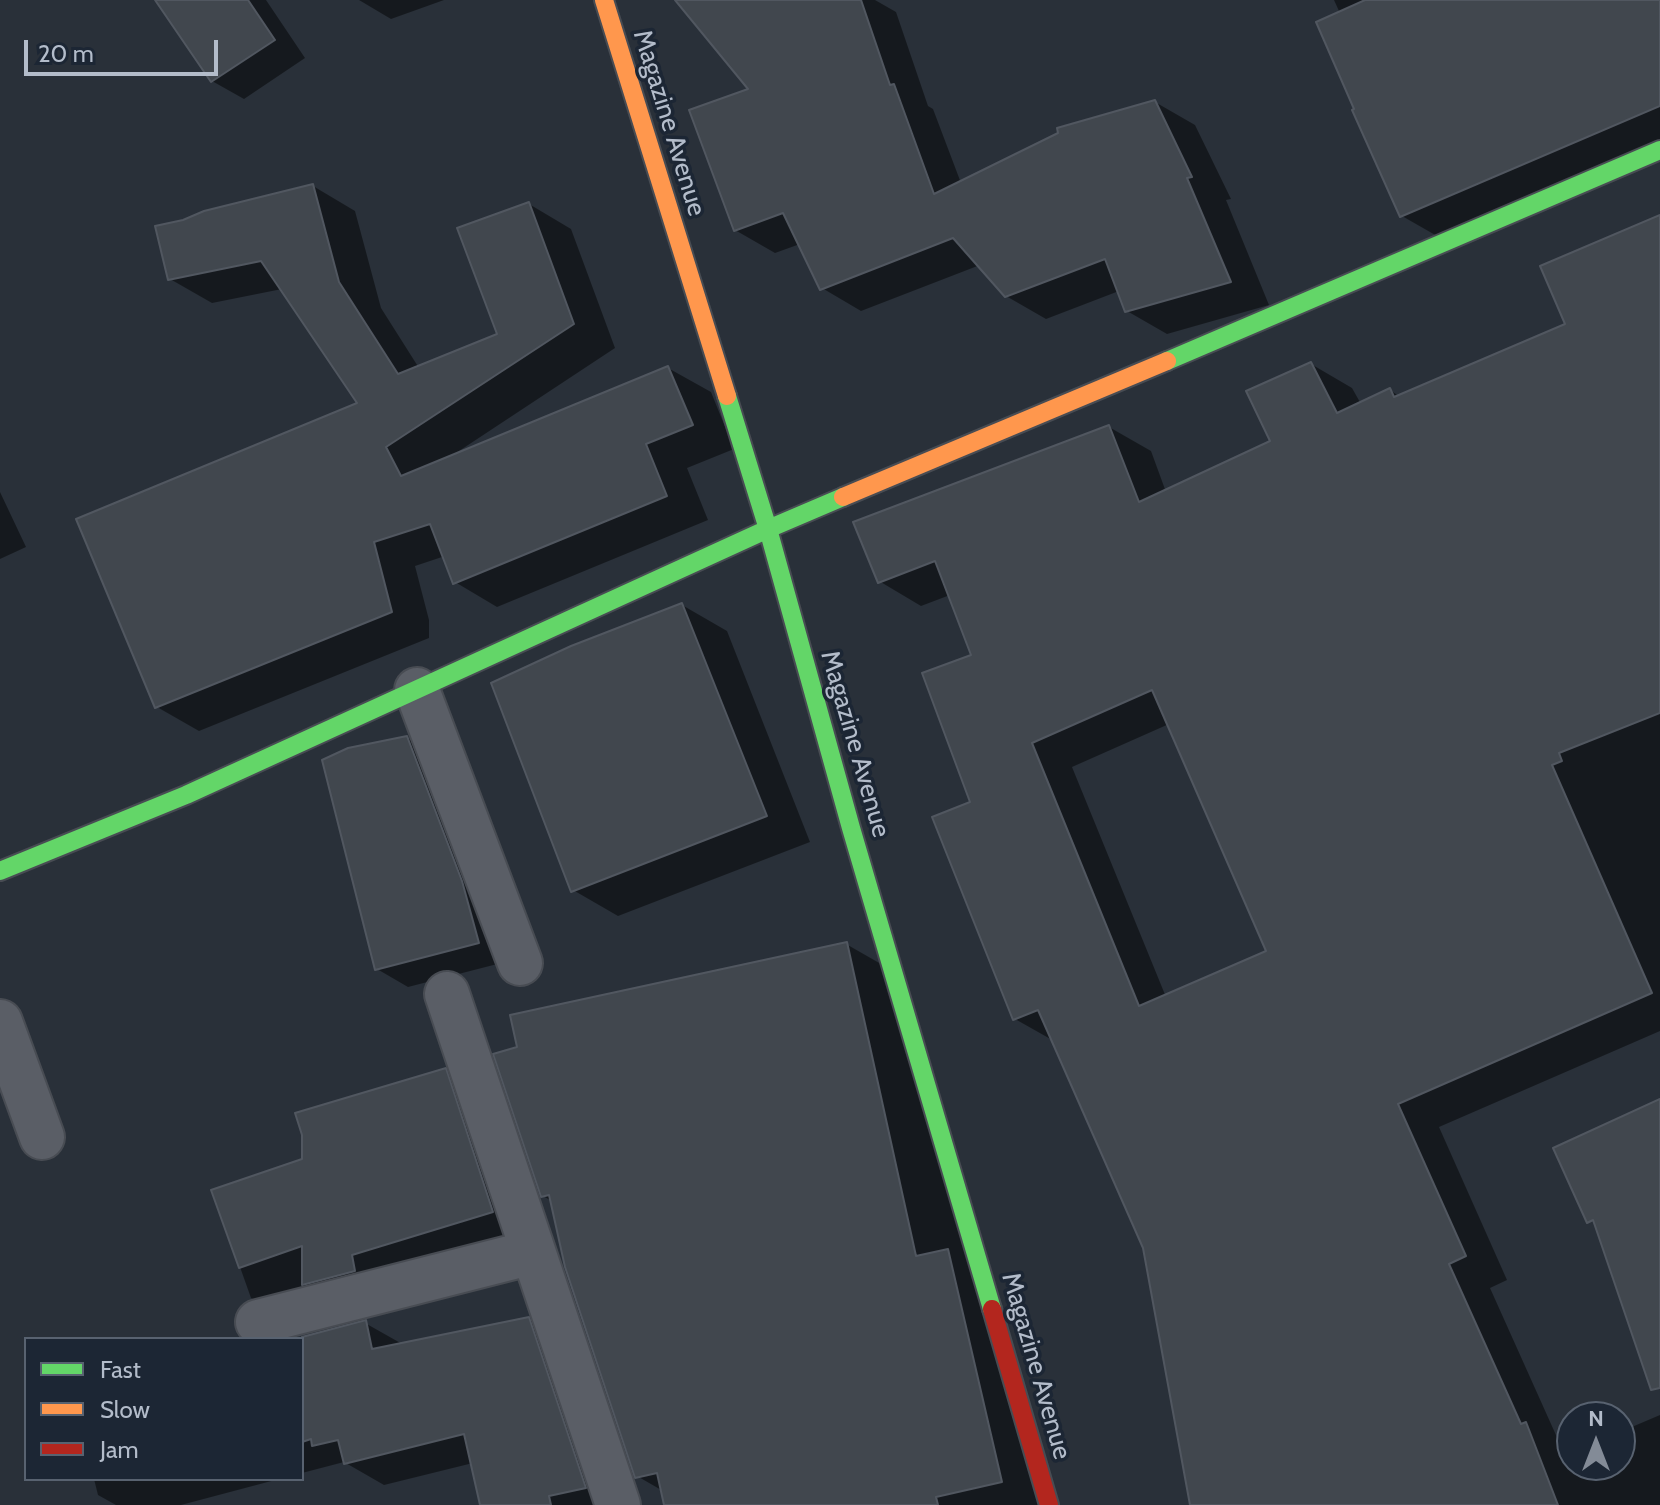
<!DOCTYPE html>
<style>
body{margin:0}
#map{position:relative;width:1660px;height:1505px;overflow:hidden;background:#293039;font-family:Cabin,sans-serif}
canvas{display:block}
.legend{position:absolute;left:24px;top:1337px;width:280px;height:144px;box-sizing:border-box;background:#1c2634;border:2px solid #586270;margin:0;padding:10px 14px;list-style:none;font-size:24px;color:#b3bcca}
.legend li{display:flex;align-items:center;gap:16px;height:40px}
.legend b{width:40px;border:2px solid #586270}
.north{position:absolute;left:1556px;top:1401px;width:80px;height:80px;box-sizing:border-box;background:#1c2634;border:2px solid #586270;border-radius:50%;rotate:0deg;font-size:22px;font-weight:700;line-height:32px;text-align:center;color:#b3bcca}
.north::after{content:'';display:block;margin:auto;width:28px;height:36px;background:#838b97;clip-path:polygon(50% 0,100% 100%,50% 72%,0 100%)}
.scale{position:absolute;left:24px;top:40px;width:194px;height:36px;box-sizing:border-box;border:4px solid #b3bcca;border-top:0;padding-left:10px;font-size:24px;line-height:28px;white-space:nowrap;color:#b3bcca;-webkit-text-stroke:6px #1c2634;paint-order:stroke}
</style>
<div id="map">
<canvas width="1660" height="1505"></canvas>
<ul class="legend">
<li><b style="height:10px;background:#63d668"></b>Fast</li>
<li><b style="height:10px;background:#ff974d"></b>Slow</li>
<li><b style="height:10px;background:#b3261e"></b>Jam</li>
</ul>
<div class="north">N</div>
<div class="scale">20 m</div>
</div>
<script>
const context = document.querySelector('canvas').getContext('2d');
context.lineJoin = 'round';
function paint(path, color) { context.fillStyle = color; context.fill(path, 'evenodd'); }
const shape = rows => new Path2D(rows.map(r => 'M' + r).join(''));
function strokePath(path, color, width, dash) { context.strokeStyle = color; context.lineWidth = width; context.lineCap = dash ? 'butt' : 'round'; context.setLineDash(dash || []); context.stroke(path); }
function label(font, color, halo, rows, align = 'center') {
  context.font = font + ' Cabin,sans-serif'; context.lineWidth = 7; context.setLineDash([]); context.textBaseline = 'middle'; context.strokeStyle = halo; context.fillStyle = color; for (const [text, x, y, turn = 0] of rows) {
    context.save(); context.translate(x, y); context.rotate((+turn || 0) * Math.PI / 180); context.textAlign = isNaN(turn) ? turn : align; if (halo) context.strokeText(text, 0, 0); context.fillText(text, 0, 0); context.restore();
  }
}
const shadow = shape([
 [157,0,266,0,305,58,244,99,212,81],
 [359,0,444,0,391,19],
 [824,0,875,0,896,12,928,106,933,109,961,183,1155,102,1195,125,1231,199,1226,200,1269,305,1167,334,1127,311,1119,291,1046,319,1006,296,980,265,861,311,822,288,800,244,775,253,735,230,792,74],
 [1334,0,1660,0,1660,147,1444,240,1402,216,1387,117],
 [313,186,355,211,381,308,419,368,499,335,529,204,571,229,615,348,456,453,457,455,668,368,711,392,734,449,687,468,708,520,497,607,455,582,445,556,415,566,429,620,429,638,199,731,157,707,360,404,282,289,212,303,170,279],
 [1660,218,1660,1031,1439,1127,1507,1280,1490,1288,1560,1444,1568,1448,1570,1454,1572,1453,1572,1465,1620,1465,1620,1432,1660,1415,1660,1505,1226,1505,1144,1248,1054,1041,1015,1019,972,803,973,656,950,595,921,606,879,581,1109,427,1151,451,1166,492,1272,442,1311,364,1352,388,1361,404,1390,390,1400,397,1567,325],
 [1169,724,1269,952,1166,997,1072,767],
 [0,492,26,547,0,559],
 [682,605,727,631,810,842,618,916,573,890],
 [407,738,439,756,509,961,408,987,377,969],
 [846,944,895,972,1049,1505,666,1505,663,1491,637,1476,552,1201,543,1196],
 [445,1070,487,1095,534,1236,293,1322,251,1298,213,1191,311,1158],
 [528,1319,567,1341,622,1505,482,1505,473,1463,384,1485,344,1462,302,1473,301,1339,365,1323,404,1345],
 [94,1479,279,1479,181,1505,116,1505,98,1495]
]);
const building = shape([
 [155,0,248,0,275,40,211,82,155,0],
 [675,0,861,0,890,85,894,84,934,194,1058,133,1057,128,1155,100,1192,177,1187,178,1231,282,1125,312,1105,259,1005,297,953,238,820,290,783,213,734,231,689,110,748,89,675,0],
 [1365,0,1660,0,1660,106,1400,217,1352,110,1354,109,1316,22,1365,0],
 [313,184,339,282,398,374,497,334,457,228,529,202,574,324,386,447,401,476,668,366,693,425,646,444,667,496,453,584,430,524,374,542,392,612,155,708,76,519,357,403,261,261,168,280,155,226,183,220,204,211,313,184],
 [1660,215,1660,713,1559,753,1562,761,1552,765,1652,993,1398,1104,1466,1256,1449,1264,1521,1424,1526,1422,1558,1505,1190,1505,1143,1248,1038,1010,1013,1020,932,817,970,802,922,673,971,655,935,561,878,583,853,522,1109,425,1139,502,1270,441,1246,391,1311,362,1337,413,1390,388,1394,397,1565,324,1540,266,1660,215],
 [1152,690,1266,951,1139,1006,1032,743,1152,690],
 [682,603,767,816,571,892,491,683,571,646,682,603],
 [407,736,462,881,479,943,375,970,322,760,348,748,407,736],
 [847,942,916,1256,948,1249,1002,1482,936,1497,938,1505,664,1505,657,1473,635,1478,565,1267,549,1195,541,1197,493,1054,517,1047,510,1015,847,942],
 [446,1068,493,1212,352,1255,355,1271,302,1285,302,1246,239,1268,211,1190,302,1159,302,1135,295,1113,446,1068],
 [1660,1099,1660,1388,1651,1390,1593,1220,1587,1223,1553,1148,1660,1099],
 [529,1317,586,1488,549,1496,551,1505,480,1505,464,1434,344,1464,338,1440,312,1446,311,1439,302,1442,302,1337,366,1320,372,1349,529,1317]
]);
const street = shape([
 [417,690,520,963],
 [447,994,618,1505],
 [0,1022,42,1137],
 [258,1322,533,1252]
]);
const fast = shape([
 [1167,361,1660,150],
 [727,396,768,529,851,828,992,1309],
 [0,871,186,795,768,529,843,497]
]);
const slow = shape([
 [604,0,727,396],
 [843,497,1167,361]
]);
const jam = shape([
 [992,1309,1049,1505]
]);
const streetNames = [
 ["Magazine Avenue",669,123,73],
 ["Magazine Avenue",855,744,74],
 ["Magazine Avenue",1036,1366,74]
];
paint(shadow, '#0007');
paint(building, '#41474e');
strokePath(building, '#515760', 2);
strokePath(street, '#484c53', 48);
strokePath(fast, '#484c53', 22);
strokePath(slow, '#484c53', 22);
strokePath(jam, '#484c53', 22);
strokePath(street, '#5a5e66', 44);
strokePath(fast, '#63d668', 18);
strokePath(slow, '#ff974d', 18);
strokePath(jam, '#b3261e', 18);
label('26px', '#b3bcca', '#1c2634', streetNames);
</script>
